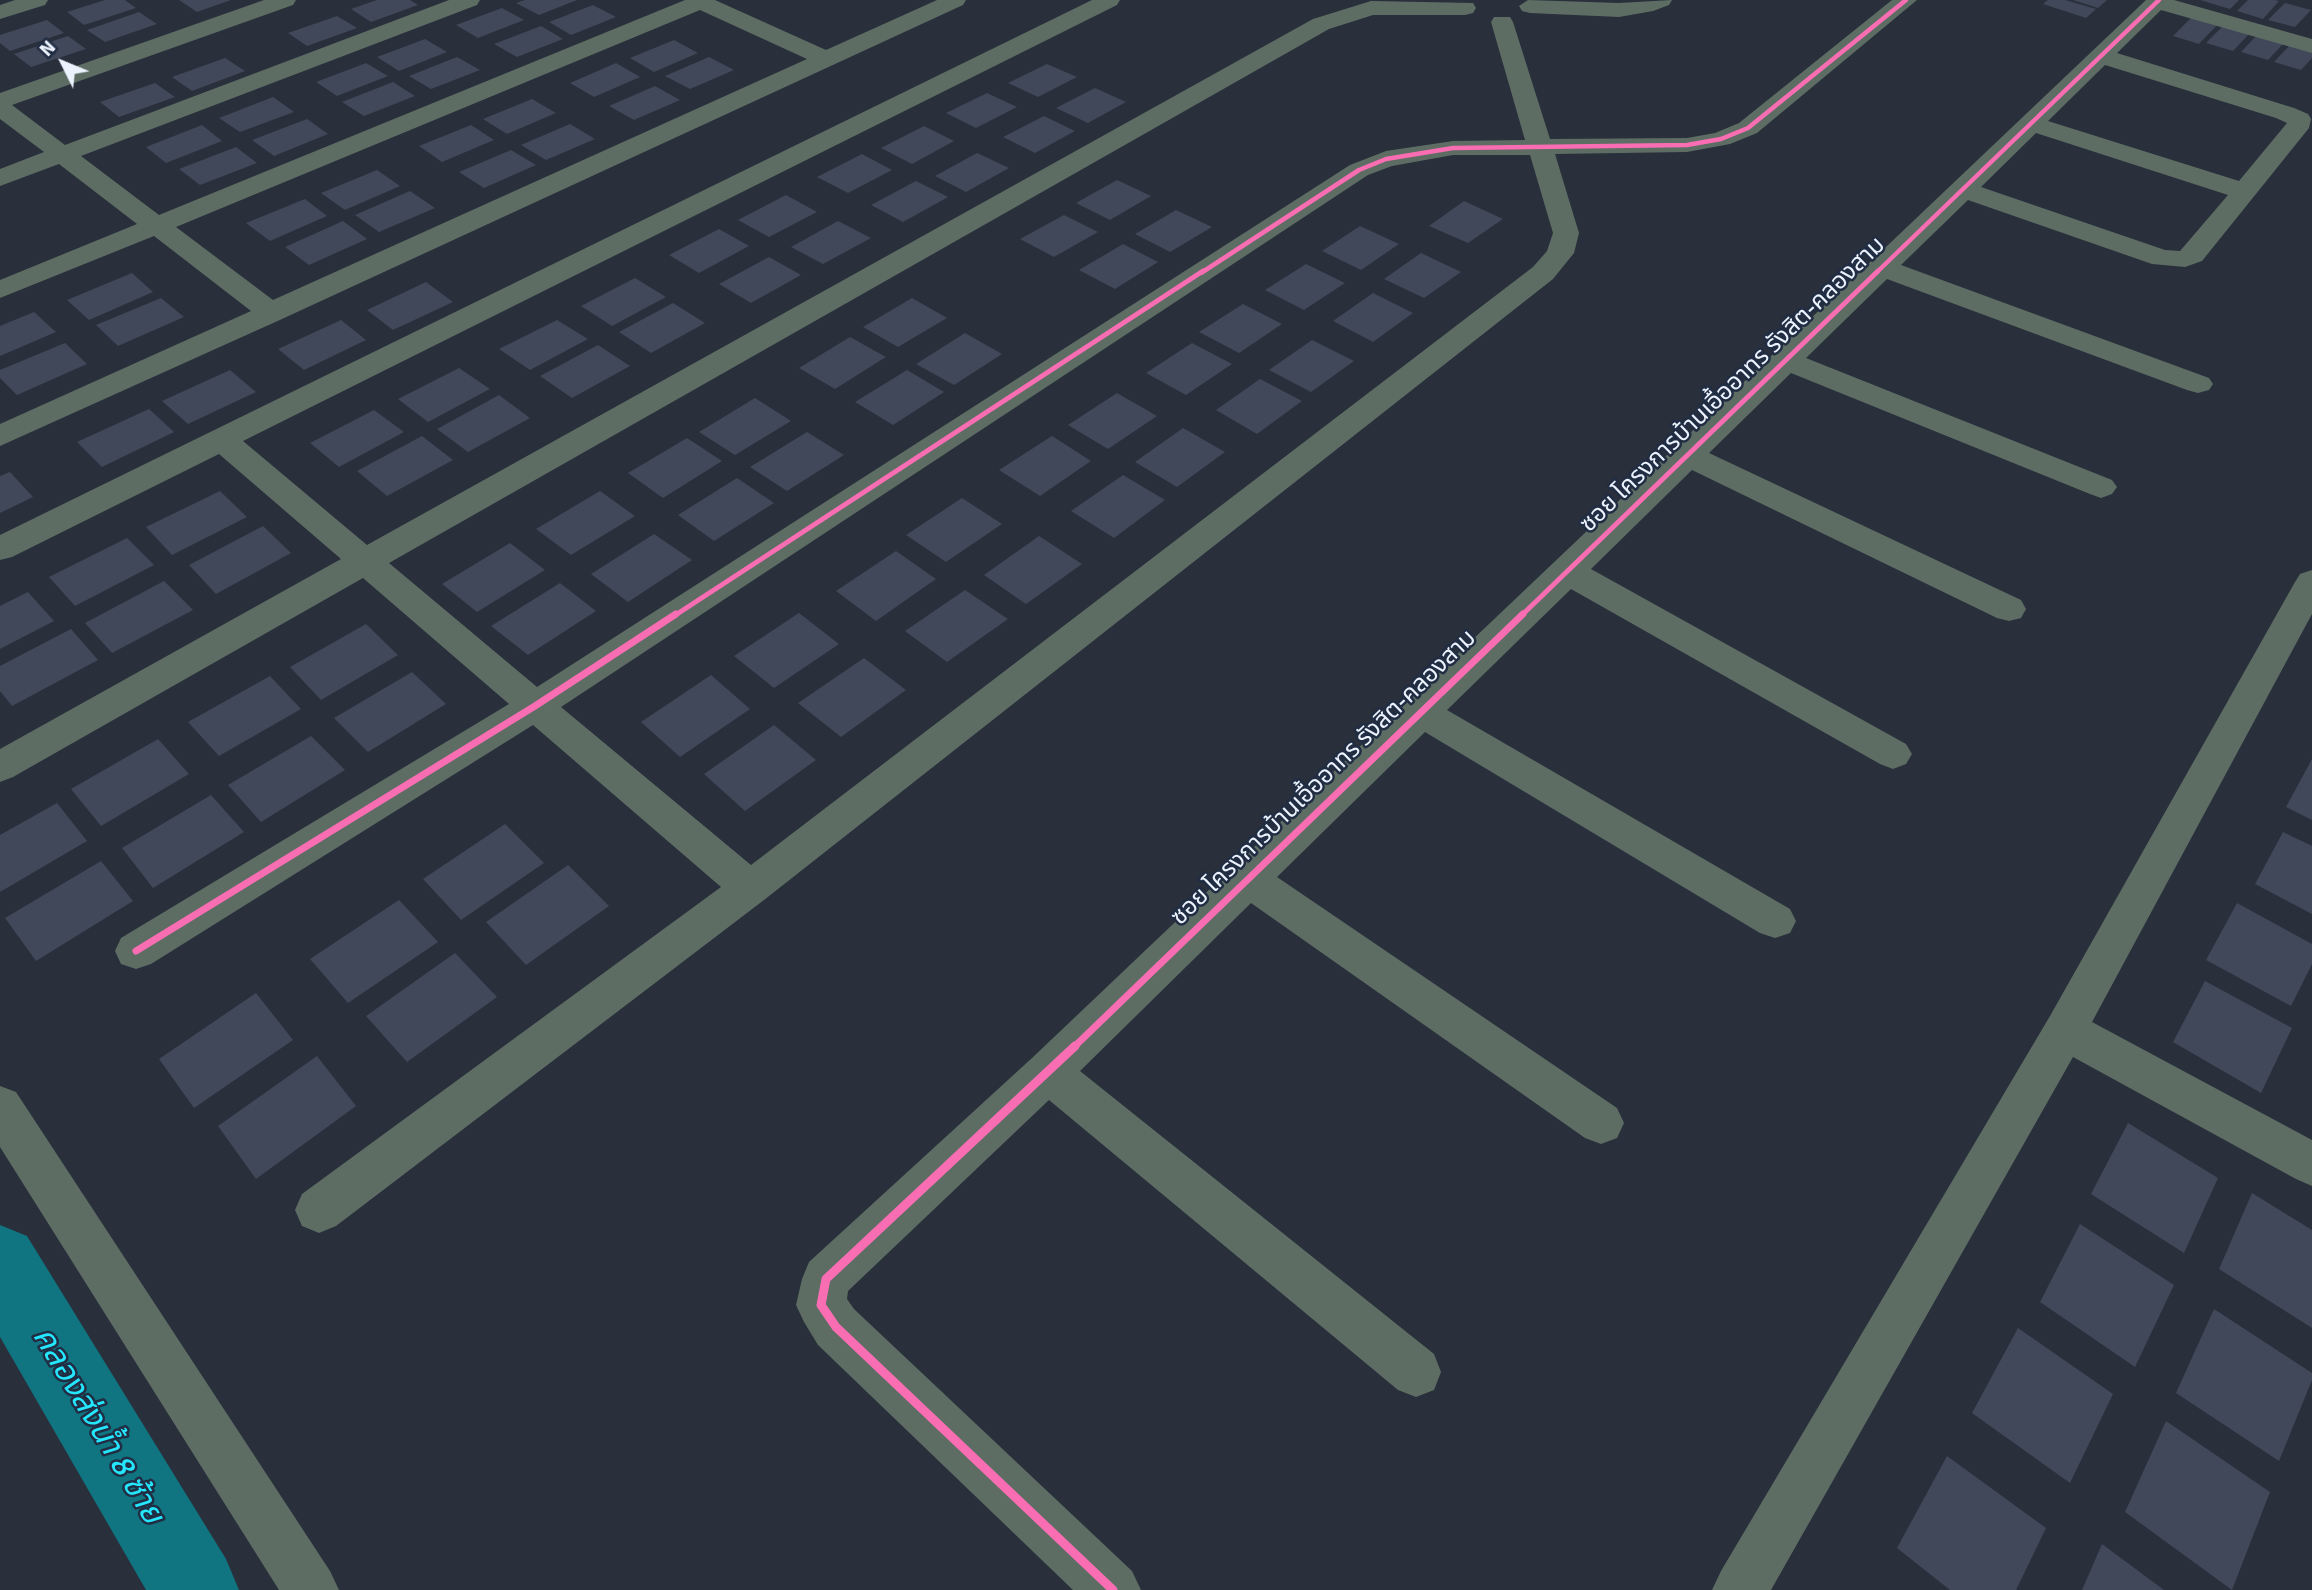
<!DOCTYPE html>
<meta charset="utf-8">
<style>
body{margin:0}
#map{position:relative;width:2312px;height:1590px;overflow:hidden;background:#292f3b;font-family:Signika,sans-serif}
canvas{display:block}
.north{position:absolute;left:28px;top:28px;width:70px;height:70px;-webkit-text-stroke:5px #212d43;paint-order:stroke;rotate:313deg;font-size:19px;font-weight:700;line-height:28px;text-align:center;color:#ecf3fe}
.north::after{content:'';display:block;margin:auto;width:24px;height:32px;background:#ecf3fe;clip-path:polygon(50% 0,100% 100%,50% 72%,0 100%)}
</style>
<div id="map">
<canvas width="2312" height="1590"></canvas>
<div class="north">N</div>
</div>
<script>
const context = document.querySelector('canvas').getContext('2d');
context.lineJoin = 'round';
const shape = rows => new Path2D(rows.map(r => 'M' + r).join(''));
function paint(path, color) { context.fillStyle = color; context.fill(path, 'evenodd'); }
function strokePath(path, color, width, dash) { context.strokeStyle = color; context.lineWidth = width; context.lineCap = dash ? 'butt' : 'round'; context.setLineDash(dash || []); context.stroke(path); }
function label(font, color, halo, rows, align = 'center') {
  context.font = font + ' Signika,"Noto Sans Thai",sans-serif'; context.lineWidth = 5; context.setLineDash([]); context.textBaseline = 'middle'; context.strokeStyle = halo; context.fillStyle = color; for (const [text, x, y, turn = 0] of rows) {
    context.save(); context.translate(x, y); context.rotate((+turn || 0) * Math.PI / 180); context.textAlign = isNaN(turn) ? turn : align; if (halo) context.strokeText(text, 0, 0); context.fillText(text, 0, 0); context.restore();
  }
}
const canal = shape([
 [0,1225,27,1236,226,1559,239,1590,146,1590,0,1337,0,1225]
]);
const building = shape([
 [105,0,125,0,136,8,84,25,67,12],
 [179,0,231,0,197,12],
 [377,0,410,0,418,5,371,22,351,9],
 [525,0,577,0,539,15,516,3],
 [2048,0,2065,0,2096,9,2086,18,2043,4],
 [2073,0,2107,0,2098,8],
 [2200,0,2239,0,2230,9],
 [2248,0,2274,0,2279,1,2263,19,2237,11],
 [2285,3,2311,10,2295,27,2268,20],
 [593,5,616,17,571,35,549,22],
 [502,8,524,20,478,38,456,25],
 [139,12,157,24,105,42,87,30],
 [337,16,357,28,307,46,288,33],
 [2192,17,2218,24,2199,44,2173,36],
 [47,20,64,33,10,51,0,43,0,35],
 [2224,25,2250,33,2233,51,2206,43],
 [541,26,563,39,517,57,494,44],
 [2257,35,2284,43,2268,60,2241,52],
 [68,36,86,49,31,67,14,54],
 [425,39,447,52,399,71,377,57],
 [674,40,698,53,654,72,630,58],
 [2290,45,2312,51,2312,58,2301,70,2274,62],
 [457,57,480,70,431,89,409,76],
 [709,57,734,70,690,89,665,76],
 [225,58,245,71,192,91,172,77],
 [366,63,388,76,337,96,316,82],
 [616,63,640,77,594,97,570,83],
 [1047,64,1077,77,1038,97,1008,83],
 [393,82,415,96,364,116,342,102],
 [155,83,175,97,119,117,100,102],
 [655,86,680,100,634,120,609,106],
 [1095,88,1126,102,1088,123,1056,108],
 [987,93,1017,107,976,128,946,113],
 [273,97,294,112,240,132,219,118],
 [532,99,556,113,507,134,483,119],
 [1044,116,1075,131,1035,153,1003,137],
 [307,119,328,134,274,156,252,140],
 [570,124,595,139,546,160,521,145],
 [202,125,222,141,166,163,146,147],
 [471,125,494,140,442,162,419,146],
 [924,126,954,141,912,164,881,148],
 [236,147,257,163,200,185,179,169],
 [511,150,536,165,484,188,459,172],
 [977,153,1009,168,966,192,935,176],
 [862,154,892,170,848,193,817,177],
 [377,170,400,186,345,210,321,193],
 [1117,180,1151,196,1110,220,1076,203],
 [916,181,948,197,903,222,871,205],
 [410,191,435,208,379,232,355,215],
 [786,195,817,212,769,237,738,220],
 [305,199,327,216,270,241,246,223],
 [1464,201,1503,219,1468,243,1429,226],
 [1176,210,1212,227,1170,252,1135,234],
 [1064,215,1098,232,1054,257,1020,239],
 [343,221,367,239,309,265,285,247],
 [838,221,871,238,823,264,791,247],
 [1360,226,1399,244,1361,270,1322,251],
 [719,229,749,246,699,273,669,255],
 [1123,244,1158,262,1115,289,1079,270],
 [1421,253,1461,272,1424,298,1384,279],
 [769,257,801,275,751,303,719,284],
 [1306,264,1345,283,1304,310,1265,290],
 [132,273,153,292,89,320,67,300],
 [635,278,666,297,612,326,581,306],
 [426,282,453,302,393,330,367,310],
 [1373,293,1413,313,1373,342,1333,321],
 [161,298,184,317,118,346,96,325],
 [912,298,947,318,898,347,863,327],
 [673,303,705,323,651,353,619,332],
 [1243,304,1282,324,1239,353,1199,332],
 [34,312,56,332,0,356,0,326],
 [341,320,366,340,304,370,278,349],
 [557,320,588,339,530,370,499,349],
 [965,333,1002,354,954,385,916,364],
 [850,337,886,357,835,389,799,368],
 [1312,340,1354,361,1311,392,1269,370],
 [65,343,87,364,17,395,0,378,0,370],
 [1192,343,1232,364,1186,395,1146,373],
 [598,345,630,366,572,398,540,376],
 [459,368,490,389,428,422,398,399],
 [230,370,256,392,188,424,162,401],
 [907,370,944,392,893,425,855,402],
 [1260,379,1302,401,1257,434,1216,410],
 [1117,393,1157,416,1108,449,1068,425],
 [499,395,530,418,468,452,437,429],
 [755,398,791,421,735,455,699,432],
 [149,409,174,432,102,467,77,442],
 [374,410,404,432,339,467,310,443],
 [1183,428,1225,452,1177,487,1135,462],
 [807,432,844,455,787,491,750,467],
 [422,436,453,460,387,496,357,471],
 [1052,436,1091,461,1040,496,999,470],
 [687,438,722,461,663,498,628,473],
 [10,472,33,497,0,513,0,476],
 [1123,475,1165,500,1114,538,1071,511],
 [737,478,774,503,714,541,678,515],
 [220,491,247,517,172,555,146,527],
 [600,491,635,516,571,555,536,529],
 [962,498,1002,524,946,562,906,535],
 [263,526,291,553,216,594,189,565],
 [654,534,692,560,628,602,591,574],
 [1039,536,1082,564,1026,604,984,575],
 [127,538,154,565,75,606,49,577],
 [510,543,545,570,477,612,442,584],
 [896,551,936,579,876,621,836,591],
 [164,581,193,610,112,653,85,623],
 [560,583,596,611,528,655,491,626],
 [965,590,1008,619,947,662,905,631],
 [28,592,54,621,0,649,0,606],
 [799,613,839,644,774,688,734,656],
 [366,624,398,655,321,700,290,667],
 [71,629,98,660,12,706,0,691,0,666],
 [864,658,906,690,841,737,798,703],
 [412,672,446,704,368,752,334,718],
 [711,675,750,709,680,757,641,722],
 [270,676,301,709,219,756,188,722],
 [774,725,816,760,745,811,704,774],
 [311,736,345,770,261,822,228,785],
 [158,739,189,774,101,826,71,789],
 [2312,759,2312,820,2286,807],
 [211,795,244,832,153,888,122,848],
 [57,803,87,841,0,892,0,835],
 [505,824,544,863,461,920,423,879],
 [2283,832,2312,846,2312,914,2255,884],
 [101,861,133,901,36,961,5,918],
 [568,865,609,906,526,965,486,922],
 [399,900,438,942,348,1003,310,959],
 [2237,903,2312,944,2312,964,2291,1006,2206,960],
 [455,953,497,997,407,1062,366,1016],
 [2205,981,2292,1028,2261,1093,2173,1042],
 [256,993,293,1040,194,1108,159,1059],
 [317,1056,356,1106,256,1179,218,1126],
 [2128,1123,2218,1178,2184,1253,2091,1194],
 [2252,1193,2312,1230,2312,1328,2219,1269],
 [2080,1224,2174,1285,2135,1367,2040,1302],
 [2214,1309,2312,1373,2312,1380,2279,1461,2176,1393],
 [2018,1328,2113,1394,2070,1483,1972,1413],
 [2166,1421,2270,1492,2232,1590,2125,1512],
 [1947,1456,2046,1528,2016,1590,1950,1590,1897,1548],
 [2102,1544,2164,1590,2082,1590]
]);
const street = shape([
 [15,0,48,0,45,5,0,19,0,5,15,0],
 [264,0,296,0,293,5,12,105,65,145,449,0,480,0,477,5,81,156,159,215,685,0,715,0,826,50,937,0,966,0,963,5,282,319,0,446,0,424,251,311,154,236,0,298,0,280,137,224,59,164,0,186,0,169,44,152,0,119,0,93,264,0],
 [700,10,807,59,273,300,176,227,700,10],
 [1092,0,1120,0,1117,5,243,441,367,545,1313,19,1371,1,1473,3,1476,8,1473,13,1465,15,1373,15,1329,29,389,563,537,687,1350,165,1386,151,1453,141,1525,140,1491,22,1494,17,1510,17,1513,22,1550,139,1687,138,1715,133,1739,123,1892,0,1917,0,1757,133,1730,144,1687,152,1555,154,1579,233,1574,253,1553,279,764,900,336,1226,319,1233,302,1226,295,1210,302,1194,721,887,533,725,151,964,136,969,121,964,115,951,121,938,509,704,363,578,13,777,0,782,0,749,341,559,219,454,12,557,0,560,0,535,1092,0],
 [1453,155,1530,155,1553,233,1547,251,1533,267,751,865,561,707,1368,175,1392,166,1453,155],
 [1528,0,1619,3,1672,0,1669,5,1653,11,1619,17,1530,13,1522,11,1519,6,1528,0],
 [2146,0,2174,0,2312,39,2312,53,2161,10,2117,53,2294,108,2308,114,2311,119,2309,128,2202,261,2185,267,2152,264,1968,200,1901,265,2209,378,2213,384,2209,390,2198,393,2187,390,1887,279,1806,358,2112,480,2117,487,2112,494,2101,498,2090,494,1791,373,1709,453,2021,600,2026,609,2021,618,2009,621,1997,618,1692,470,1591,569,1906,744,1912,754,1906,764,1893,769,1880,764,1571,589,1447,710,1790,909,1796,921,1790,933,1775,938,1760,933,1425,732,1277,877,1617,1108,1624,1123,1617,1138,1601,1144,1585,1138,1251,903,1080,1071,1434,1354,1441,1372,1434,1390,1416,1397,1398,1390,1049,1100,848,1291,847,1299,854,1309,1132,1571,1141,1590,1073,1590,818,1345,804,1322,796,1305,802,1279,809,1262,1032,1058,2146,0],
 [2105,65,2276,118,2287,123,2239,181,2048,121,2105,65],
 [2036,133,2228,195,2180,251,2165,250,1981,187,2036,133],
 [2312,570,2312,614,2092,1022,2312,1140,2312,1186,2296,1179,2073,1057,1771,1590,1712,1590,1721,1571,2050,1016,2295,582,2300,574,2312,570],
 [0,1086,16,1092,330,1571,339,1590,279,1590,0,1147,0,1086]
]);
const cyclewayFar3 = shape([
 [1201,273,1359,170,1386,159,1453,148,1687,145,1721,139,1748,128,1906,0],
 [1876,273,2159,0]
]);
const cyclewayFar2 = shape([
 [674,616,1203,271],
 [1521,616,1878,271]
]);
const cyclewayFar1 = shape([
 [136,951,535,706,676,614],
 [1074,1047,1523,614]
]);
const cycleway = shape([
 [1075,1046,826,1279,821,1305,836,1327,1113,1590]
]);
const streetNames = [
 ["ซอย โครงการบ้านเอื้ออาทร รังสิต-คลองสาม",1733,385,-44],
 ["ซอย โครงการบ้านเอื้ออาทร รังสิต-คลองสาม",1324,778,-44]
];
const nearWaternames = [
 ["คลองส่งน้ำ 8 ซ้าย",97,1426,59]
];
paint(canal, '#107481');
paint(building, '#40485a');
paint(street, '#5d6d64');
strokePath(cyclewayFar3, '#f96db3', 4.5);
strokePath(cyclewayFar2, '#f96db3', 5);
strokePath(cyclewayFar1, '#f96db3', 7);
strokePath(cycleway, '#f96db3', 9);
label('24px', '#ecf3fe', '#212d43', streetNames);
label('italic 32px', '#24e6fd', '#212d43', nearWaternames);
</script>
